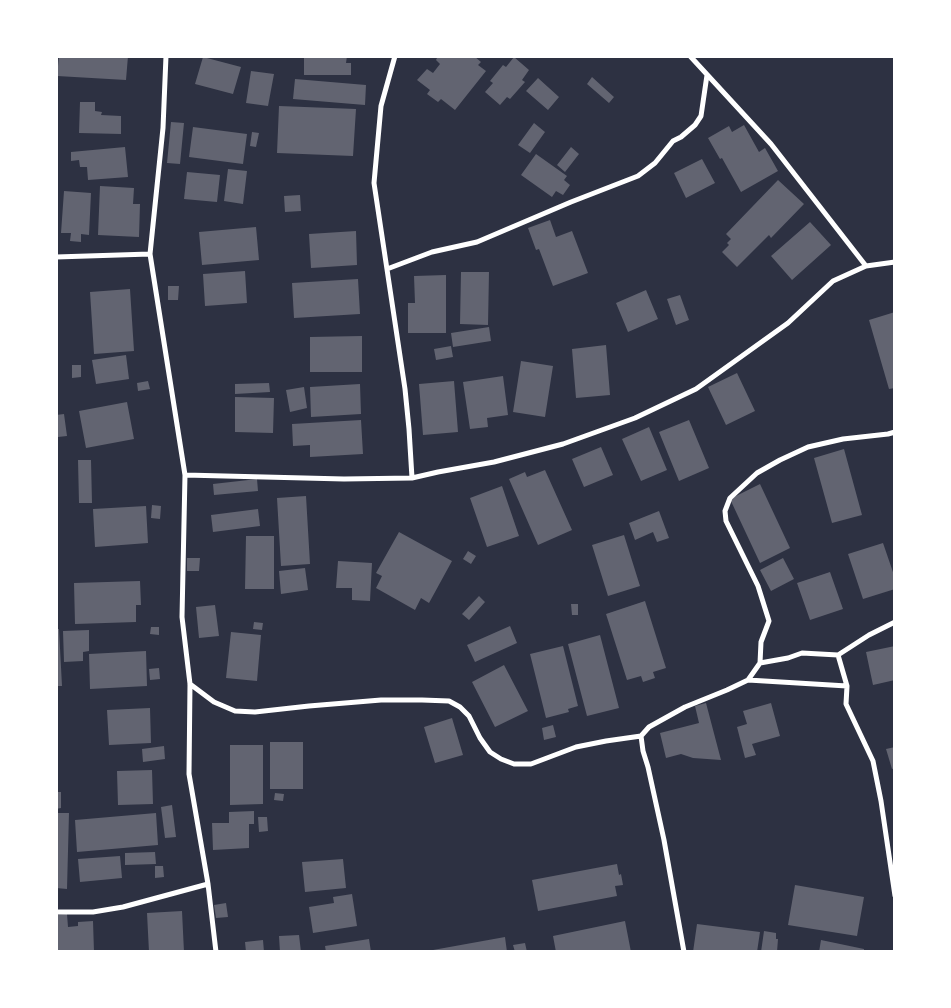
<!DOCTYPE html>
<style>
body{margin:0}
#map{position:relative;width:951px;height:1008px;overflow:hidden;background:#2d3142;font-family:Lato,sans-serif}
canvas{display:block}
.frame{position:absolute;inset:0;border:58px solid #fff;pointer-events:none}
</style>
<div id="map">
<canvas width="951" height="1008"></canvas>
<div class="frame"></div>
</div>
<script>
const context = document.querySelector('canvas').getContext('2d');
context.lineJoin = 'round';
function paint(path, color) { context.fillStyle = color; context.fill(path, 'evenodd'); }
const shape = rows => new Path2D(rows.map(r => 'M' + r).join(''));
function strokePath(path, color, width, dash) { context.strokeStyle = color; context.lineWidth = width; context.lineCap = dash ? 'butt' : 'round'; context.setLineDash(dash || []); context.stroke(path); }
const building = shape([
 [59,56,128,56,126,80,57,76],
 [304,56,347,56,346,63,351,63,351,75,304,75],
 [438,56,474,56,481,62,478,65,486,71,455,110,441,99,438,102,427,94,430,90,417,80,427,69,433,73,440,64,436,60],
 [203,57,241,67,233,94,195,84],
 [514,57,529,70,522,80,525,82,510,99,507,97,500,105,485,92,493,83,490,81,503,65,506,67],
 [251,71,274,74,268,106,246,103],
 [592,77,614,97,609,103,587,84],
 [538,78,559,97,548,110,526,91],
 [295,79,366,85,365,105,293,99],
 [80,102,95,102,95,111,102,112,101,115,121,116,121,134,79,133],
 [279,106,356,109,353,156,277,153],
 [171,122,184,123,180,164,167,163],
 [534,123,545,132,530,153,518,145],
 [744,125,759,152,765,148,778,171,741,192,722,158,720,159,708,138,729,126,732,132],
 [193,127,247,134,243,164,189,157],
 [252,132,259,133,256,147,250,146],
 [125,147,128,177,88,180,87,167,80,167,79,160,71,161,71,152],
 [571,147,579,154,565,172,557,165],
 [536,154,567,176,564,180,570,185,563,195,556,191,552,197,521,175],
 [702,159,715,183,686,198,674,173],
 [228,169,247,171,243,204,224,201],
 [187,172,220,175,217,202,184,199],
 [778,180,804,204,771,238,769,235,737,267,722,252,729,245,727,243,731,239,726,234],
 [100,186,134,188,133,204,140,204,139,237,98,235],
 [64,191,91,193,89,235,81,234,81,242,70,241,71,233,61,233],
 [300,195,301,211,285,212,284,196],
 [550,220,556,237,572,231,588,273,553,286,539,249,536,250,528,228],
 [810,222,831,245,792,280,771,256],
 [256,227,259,260,202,265,199,232],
 [356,231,357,265,311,268,309,234],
 [245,271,247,303,205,306,203,274],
 [461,272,489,272,488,325,460,324],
 [446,275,446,333,408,333,408,303,415,303,414,276],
 [358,279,360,314,294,318,292,283],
 [168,286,179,286,178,300,168,300],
 [130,289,134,351,94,354,90,292],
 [646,290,658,319,628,332,616,303],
 [680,295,689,320,676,325,667,299],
 [895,312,895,388,889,389,869,320],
 [489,327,491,341,453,347,451,333],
 [362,336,362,372,310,372,310,337],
 [606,345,610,395,576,398,572,349],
 [451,346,453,357,436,360,434,349],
 [126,355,129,379,96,384,92,360],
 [521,361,553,366,545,417,513,412],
 [72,365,81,365,81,377,72,378],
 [737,373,755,411,726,425,708,387],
 [503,376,508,415,487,418,488,427,470,429,463,382],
 [148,381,150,389,138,391,137,383],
 [454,381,458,432,423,435,419,384],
 [269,383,270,392,235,394,235,384],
 [360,384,361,414,311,417,310,387],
 [304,387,307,408,290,412,286,390],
 [235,397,274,398,273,433,235,432],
 [127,402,134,439,86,448,79,411],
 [64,414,67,436,58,437,56,415],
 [361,420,363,454,310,457,310,445,293,446,292,424],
 [689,420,709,468,679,481,659,432],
 [649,427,667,470,641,481,622,439],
 [601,447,613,475,584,487,572,459],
 [844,449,862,515,832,523,814,458],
 [78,460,91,460,92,503,79,503],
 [545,470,572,530,538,545,509,479,525,472,527,477],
 [257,479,258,491,214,495,213,484],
 [760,484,790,548,760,563,730,499],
 [502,486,519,536,487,547,470,498],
 [306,496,310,564,281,566,277,498],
 [152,505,161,506,160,519,151,518],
 [146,506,148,543,95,547,93,509],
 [258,509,260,526,213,532,211,515],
 [659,511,669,538,657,542,653,532,635,540,629,523],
 [399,532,452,561,429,603,421,598,415,610,376,588,382,576,376,573],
 [624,535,640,586,608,596,592,545],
 [246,536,274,536,274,589,245,589],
 [883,543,895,578,895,589,863,599,848,554],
 [468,551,476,556,471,564,463,559],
 [187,558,200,558,199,571,187,571],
 [783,558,794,579,771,591,760,570],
 [338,561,372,563,370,601,352,600,352,588,336,588],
 [305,568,308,590,281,594,279,571],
 [830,572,843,609,810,620,797,583],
 [140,581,141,605,136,605,136,622,75,624,74,583],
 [479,596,485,602,469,620,462,614],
 [645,601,666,668,653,672,655,678,643,682,641,676,627,680,606,614],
 [571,604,578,604,578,615,572,615],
 [215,605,219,636,199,638,196,607],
 [254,622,263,623,262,630,253,629],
 [510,626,517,643,475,662,467,645],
 [151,627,159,627,159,635,150,634],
 [56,629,59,629,62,686,56,686],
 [89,630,89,651,83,652,83,661,64,662,63,631],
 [231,632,261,635,257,681,226,678],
 [600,635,619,708,587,716,568,644],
 [563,646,578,706,568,709,569,712,546,718,530,654],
 [895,646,895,680,873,685,866,652],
 [146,651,147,686,90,689,89,654],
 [504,665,528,711,495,727,472,682],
 [159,668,160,679,150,680,149,669],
 [706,703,721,760,693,758,681,754,666,758,660,733,699,723,695,706],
 [771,703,780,736,752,744,756,755,745,758,737,727,747,724,743,711],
 [150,708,151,743,109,745,107,710],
 [452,718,463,755,435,763,424,727],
 [553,725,556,737,544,740,542,728],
 [270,742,303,742,303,789,270,789],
 [230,745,263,745,263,804,230,805],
 [164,746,165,759,143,762,142,749],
 [895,747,895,768,892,769,886,749],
 [152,770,153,804,118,805,117,771],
 [56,792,61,792,61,808,56,809],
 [275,793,284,794,283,801,274,800],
 [172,805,176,837,165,838,161,807],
 [254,811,254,824,249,824,249,848,213,850,212,823,229,823,229,812],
 [56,813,69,813,67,889,56,888],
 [156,813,158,845,77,852,75,820],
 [258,817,267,817,268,831,259,832],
 [155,852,156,864,125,865,125,853],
 [120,856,122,878,80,882,78,859],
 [343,859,346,888,305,892,302,862],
 [617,864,619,875,621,874,623,885,615,886,617,896,538,911,532,880],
 [155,866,163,866,164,877,155,878],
 [795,885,864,897,857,936,788,925],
 [352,894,357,926,313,933,309,907,334,903,333,897],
 [226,903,228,917,216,918,214,905],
 [182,911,184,952,149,952,147,913],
 [67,914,68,927,78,926,78,922,93,921,94,952,57,952,56,915],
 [625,921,631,952,556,952,553,936],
 [697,924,760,932,757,952,693,952],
 [764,931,776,933,776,939,778,939,777,952,761,952],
 [299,935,301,952,280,952,279,936],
 [505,937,507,952,433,952,433,950],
 [369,939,371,952,326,952,325,946],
 [263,940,264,952,246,952,245,942],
 [821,940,864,949,864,952,819,952],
 [525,943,527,952,515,952,513,945]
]);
const minor = shape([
 [166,56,163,128,150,254,185,475,182,617,190,684,189,774,208,884,216,952],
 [395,56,381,106,374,183,405,389,409,429,412,478],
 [690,56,771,144,866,266],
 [56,257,150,254],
 [387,269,432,252,477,242,571,202,638,176,655,163,673,141,681,137,695,125,701,116,707,75],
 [185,475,344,479,412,478,438,472,494,462,563,444,635,418,696,389,788,323,833,281,866,266,895,262],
 [838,655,847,686,846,704,873,761,881,801,895,896],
 [760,663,788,658,802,653,838,655,869,635,895,622],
 [748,680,760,663,761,642,769,621,758,586,726,521,725,511,730,498,757,473,780,460,808,447,843,439,888,434,895,432],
 [190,684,214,702,235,711,255,712,309,706,381,700,422,700,449,701,460,707,469,716,480,738,490,752,501,759,514,764,531,764,576,747,606,741,641,736,649,727,685,707,727,690,748,680,847,686],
 [641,736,643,751,648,767,664,840,684,952],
 [56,912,93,912,123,907,208,884]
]);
paint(building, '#626471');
strokePath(minor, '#fff', 5);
</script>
